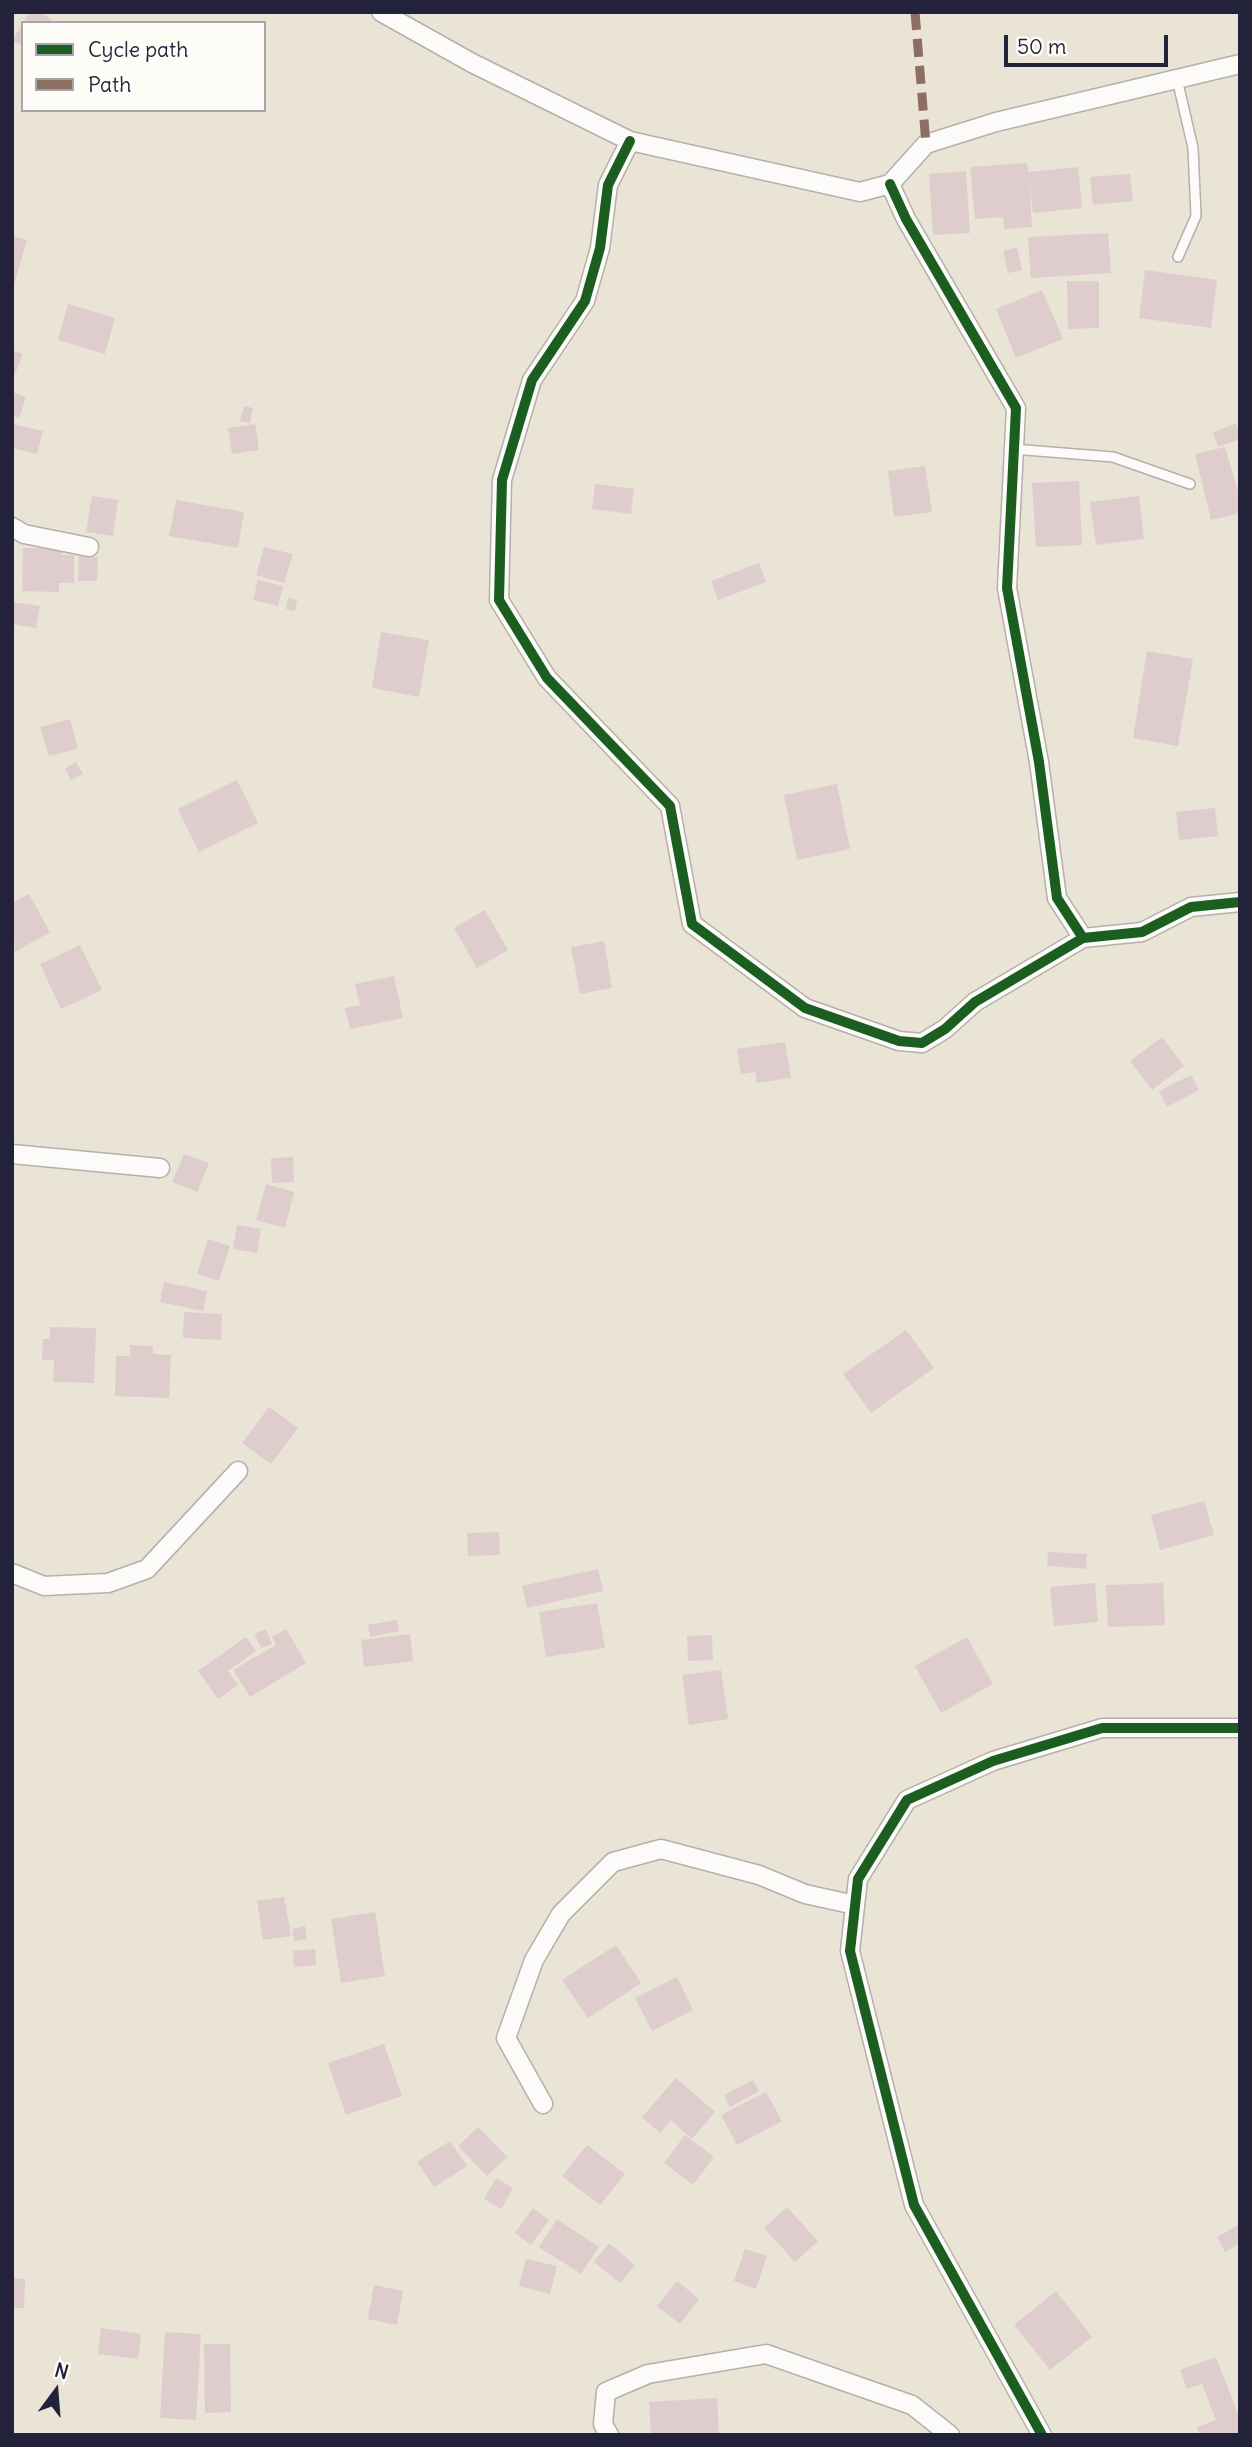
<!DOCTYPE html>
<style>
body{margin:0}
#map{position:relative;width:1252px;height:2447px;overflow:hidden;background:#e9e4d5;font-family:Delius,sans-serif}
canvas{display:block}
.frame{position:absolute;inset:0;border:14px solid #22223b;pointer-events:none}
.legend{position:absolute;left:21px;top:21px;width:245px;height:91px;box-sizing:border-box;background:#fdfcf7;border:2px solid #a5a5ac;margin:0;padding:9px 12px;list-style:none;font-size:21px;color:#22223b}
.legend li{display:flex;align-items:center;gap:14px;height:35px}
.legend b{width:35px;border:2px solid #a5a5ac}
.north{position:absolute;left:21px;top:2356px;width:70px;height:70px;-webkit-text-stroke:5px #fdfcf7;paint-order:stroke;rotate:16deg;font-size:19px;font-weight:700;line-height:28px;text-align:center;color:#22223b}
.north::after{content:'';display:block;margin:auto;width:24px;height:32px;background:#22223b;clip-path:polygon(50% 0,100% 100%,50% 72%,0 100%)}
.scale{position:absolute;left:1004px;top:35px;width:164px;height:32px;box-sizing:border-box;border:4px solid #22223b;border-top:0;padding-left:9px;font-size:21px;line-height:24px;white-space:nowrap;color:#22223b;-webkit-text-stroke:5px #fdfcf7;paint-order:stroke}
</style>
<div id="map">
<canvas width="1252" height="2447"></canvas>
<div class="frame"></div>
<ul class="legend">
<li><b style="height:9px;background:#1b5e20"></b>Cycle path</li>
<li><b style="height:9px;background:#8d6e63"></b>Path</li>
</ul>
<div class="north">N</div>
<div class="scale">50 m</div>
</div>
<script>
const context = document.querySelector('canvas').getContext('2d');
context.lineJoin = 'round';
function paint(path, color) { context.fillStyle = color; context.fill(path, 'evenodd'); }
const shape = rows => new Path2D(rows.map(r => 'M' + r).join(''));
function strokePath(path, color, width, dash) { context.strokeStyle = color; context.lineWidth = width; context.lineCap = dash ? 'butt' : 'round'; context.setLineDash(dash || []); context.stroke(path); }
const building = shape([
 [29,12,40,12,52,20,50,23,23,23],
 [23,23,23,46,12,40],
 [1027,163,1028,172,1078,167,1082,208,1033,213,1029,180,1032,227,1004,229,1003,217,975,219,970,167],
 [966,171,970,233,933,235,929,174],
 [1130,174,1133,201,1093,205,1090,177],
 [1108,233,1111,273,1031,278,1028,237],
 [12,236,27,240,13,288,12,288],
 [1017,247,1022,270,1008,273,1003,251],
 [1145,270,1217,280,1211,328,1139,318],
 [1067,281,1099,281,1099,328,1068,329],
 [1042,290,1063,339,1016,358,996,309],
 [68,304,115,318,105,354,58,340],
 [12,350,23,354,12,381],
 [12,392,26,397,19,418,12,416],
 [244,406,253,408,250,423,240,421],
 [1236,423,1240,439,1218,447,1213,433],
 [12,424,43,431,37,454,12,448],
 [255,424,259,450,232,454,228,428],
 [1225,447,1240,498,1240,513,1211,520,1195,454],
 [925,466,932,512,894,517,888,471],
 [1079,481,1082,545,1036,547,1032,483],
 [595,484,634,489,631,514,592,509],
 [92,496,118,500,113,536,86,532],
 [1139,496,1144,539,1096,545,1090,502],
 [176,500,244,512,238,548,169,536],
 [264,547,293,554,284,583,256,575],
 [23,548,63,548,62,555,74,555,74,583,59,583,59,592,22,591],
 [79,556,98,557,97,581,78,581],
 [759,563,766,582,718,600,711,581],
 [258,580,283,586,278,606,253,600],
 [288,598,297,600,295,611,286,609],
 [12,602,40,606,36,628,12,624],
 [381,632,429,640,419,697,372,688],
 [1147,651,1193,659,1178,746,1133,738],
 [70,719,78,749,49,756,40,727],
 [76,762,83,774,71,780,65,769],
 [237,780,258,823,199,852,178,809],
 [837,784,850,849,797,860,784,795],
 [1215,808,1218,836,1179,840,1176,812],
 [29,894,50,932,15,952,12,903],
 [485,910,508,950,477,968,454,928],
 [604,941,612,988,580,994,571,947],
 [80,945,102,990,61,1009,40,964],
 [394,976,403,1018,350,1029,345,1008,360,1005,355,984],
 [1162,1037,1184,1066,1152,1090,1130,1061],
 [785,1042,791,1078,757,1083,755,1072,741,1074,737,1049],
 [1191,1075,1199,1090,1167,1107,1159,1091],
 [184,1154,209,1163,197,1192,172,1182],
 [293,1157,294,1182,272,1183,271,1158],
 [266,1184,294,1192,285,1228,256,1220],
 [237,1225,261,1229,257,1253,233,1249],
 [208,1239,230,1246,219,1281,197,1274],
 [164,1282,207,1291,203,1311,160,1302],
 [184,1312,222,1314,221,1340,183,1338],
 [50,1327,96,1328,94,1383,53,1382,54,1360,42,1360,43,1339,50,1339],
 [906,1330,934,1368,871,1413,843,1374],
 [130,1345,153,1346,153,1354,171,1355,169,1398,115,1396,116,1356,130,1356],
 [269,1407,298,1428,271,1464,242,1443],
 [1204,1501,1214,1535,1160,1550,1151,1515],
 [499,1532,500,1555,468,1556,467,1533],
 [1048,1552,1087,1554,1086,1569,1047,1566],
 [598,1569,603,1591,527,1608,522,1586],
 [1095,1583,1098,1622,1054,1626,1050,1587],
 [1163,1583,1165,1625,1108,1627,1106,1585],
 [597,1603,605,1648,546,1657,539,1612],
 [397,1620,399,1631,370,1637,368,1625],
 [266,1629,272,1644,261,1648,254,1634],
 [286,1629,306,1663,250,1697,233,1670,276,1645,272,1637],
 [410,1634,413,1661,364,1667,361,1640],
 [712,1635,713,1660,688,1661,687,1636],
 [246,1637,256,1651,228,1671,238,1685,218,1699,198,1671],
 [967,1637,993,1684,941,1713,915,1666],
 [721,1670,728,1719,689,1725,682,1675],
 [284,1897,291,1936,263,1940,257,1901],
 [375,1912,385,1976,341,1983,331,1919],
 [305,1926,307,1939,294,1941,292,1929],
 [616,1945,641,1983,588,2018,562,1980],
 [315,1949,316,1965,294,1967,293,1951],
 [677,1977,693,2010,652,2031,635,1998],
 [384,2044,402,2096,346,2115,328,2063],
 [676,2078,715,2112,692,2139,671,2120,660,2133,642,2117],
 [753,2080,759,2091,730,2107,724,2095],
 [766,2092,782,2121,737,2145,721,2115],
 [478,2127,507,2157,487,2176,458,2146],
 [685,2135,714,2157,693,2185,664,2163],
 [450,2141,467,2166,434,2187,417,2162],
 [587,2145,625,2174,600,2205,562,2176],
 [496,2178,513,2188,501,2209,484,2199],
 [787,2207,818,2241,795,2262,764,2228],
 [533,2208,549,2220,531,2245,515,2233],
 [557,2219,599,2247,581,2274,539,2247],
 [1240,2224,1240,2243,1225,2252,1217,2237],
 [609,2243,635,2265,620,2283,594,2262],
 [745,2249,767,2256,756,2289,734,2281],
 [526,2259,557,2266,550,2294,519,2286],
 [12,2278,25,2279,24,2308,12,2308],
 [677,2281,699,2299,680,2324,657,2306],
 [374,2285,403,2291,397,2325,368,2319],
 [1056,2291,1092,2337,1050,2370,1014,2325],
 [101,2328,141,2334,138,2359,98,2354],
 [165,2332,201,2334,196,2420,160,2418],
 [204,2344,230,2344,231,2412,205,2413],
 [1216,2357,1240,2419,1240,2435,1200,2435,1197,2427,1216,2420,1202,2384,1187,2389,1180,2370],
 [717,2398,719,2435,651,2435,649,2402]
]);
const lane = shape([
 [1177,79,1193,148,1196,216,1178,257],
 [1013,449,1113,457,1190,484]
]);
const street = shape([
 [381,12,472,63,630,141,860,192,890,184,926,144,996,122,1240,64],
 [630,141,608,185,600,248,585,301,532,380,502,480,499,600,547,678,670,806,692,924,805,1008,899,1041,922,1043,945,1029,975,1002,1083,938],
 [890,184,906,219,1016,408,1007,588,1039,762,1057,898,1083,938,1142,932,1191,907,1240,902],
 [12,527,24,534,89,547],
 [12,1154,160,1168],
 [12,1573,44,1586,108,1583,147,1569,238,1471],
 [543,2104,506,2038,534,1960,561,1914,613,1862,661,1849,759,1875,805,1894,855,1905],
 [609,2435,603,2424,606,2392,648,2374,766,2354,912,2405,950,2435],
 [1042,2435,914,2205,850,1951,858,1879,907,1800,993,1761,1102,1728,1240,1728]
]);
const quiet = shape([
 [915,12,926,144]
]);
const cycleway = shape([
 [630,141,608,185,600,248,585,301,532,380,502,480,499,600,547,678,670,806,692,924,805,1008,899,1041,922,1043,945,1029,975,1002,1083,938],
 [890,184,906,219,1016,408,1007,588,1039,762,1057,898,1083,938,1142,932,1191,907,1240,902],
 [1042,2435,914,2205,850,1951,858,1879,907,1800,993,1761,1102,1728,1240,1728]
]);
paint(building, '#decdcc');
strokePath(lane, '#b4b0aa', 12);
strokePath(street, '#b4b0aa', 21);
strokePath(lane, '#fcfbf9', 9);
strokePath(street, '#fcfbf9', 18);
strokePath(quiet, '#8d6e63', 9, [18, 9]);
strokePath(cycleway, '#1b5e20', 10);
</script>
